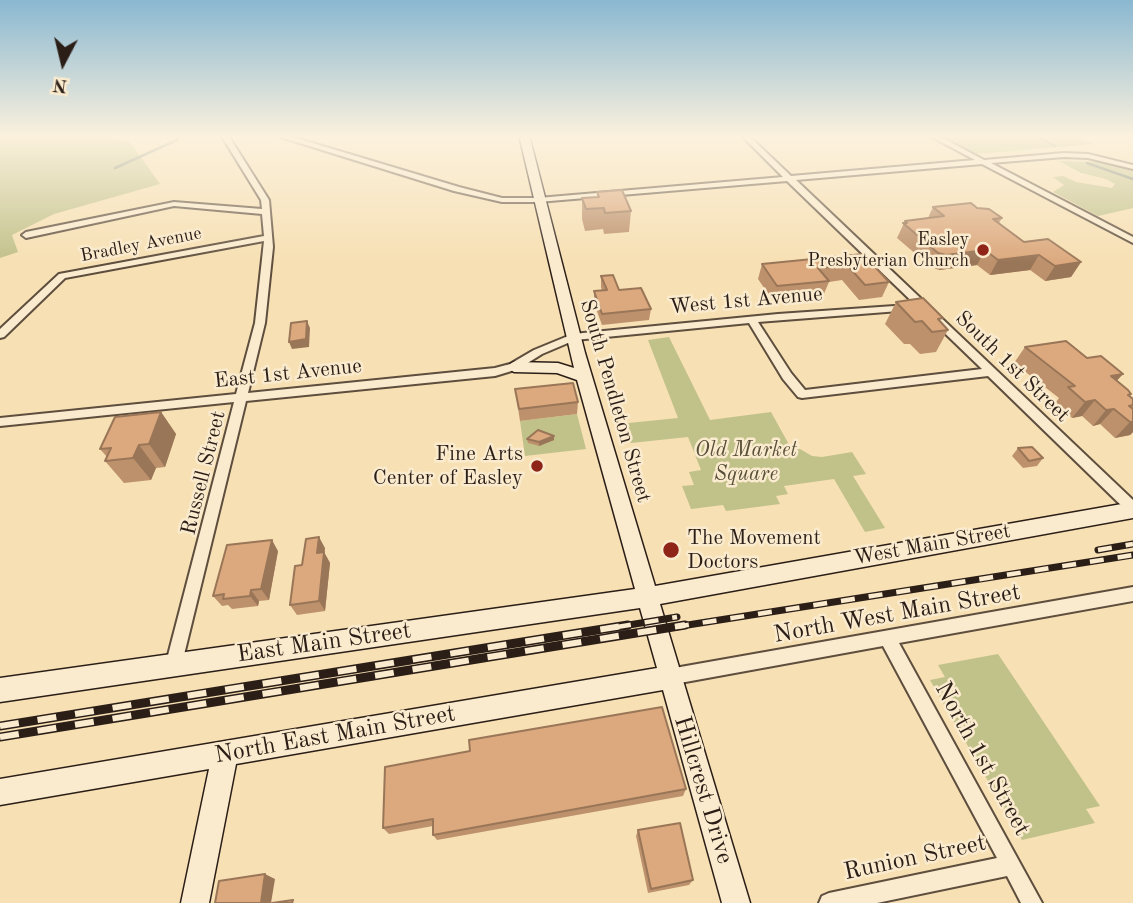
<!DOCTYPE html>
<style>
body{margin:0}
#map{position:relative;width:1133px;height:903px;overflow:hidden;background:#f7e0b4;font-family:"Old Standard TT",serif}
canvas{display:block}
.north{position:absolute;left:28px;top:28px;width:70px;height:70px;-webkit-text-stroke:5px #faebce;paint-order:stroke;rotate:187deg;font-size:19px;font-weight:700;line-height:28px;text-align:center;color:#2b1e17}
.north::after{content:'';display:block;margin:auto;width:24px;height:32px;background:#2b1e17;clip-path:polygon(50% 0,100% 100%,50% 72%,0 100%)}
</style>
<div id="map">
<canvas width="1133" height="903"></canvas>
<div class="north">N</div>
</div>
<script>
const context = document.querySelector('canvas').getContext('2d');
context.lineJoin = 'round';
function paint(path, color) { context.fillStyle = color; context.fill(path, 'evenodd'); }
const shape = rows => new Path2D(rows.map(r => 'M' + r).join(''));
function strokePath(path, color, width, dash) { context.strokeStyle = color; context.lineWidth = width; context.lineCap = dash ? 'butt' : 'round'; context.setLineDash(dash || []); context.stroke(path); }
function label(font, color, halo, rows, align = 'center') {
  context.font = font + ' "Old Standard TT",serif'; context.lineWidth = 5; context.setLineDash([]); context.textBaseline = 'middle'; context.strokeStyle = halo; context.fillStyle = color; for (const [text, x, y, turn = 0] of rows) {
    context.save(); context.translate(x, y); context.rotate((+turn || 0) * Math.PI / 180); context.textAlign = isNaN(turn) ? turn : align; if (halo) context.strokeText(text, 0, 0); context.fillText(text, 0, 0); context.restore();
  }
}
const green = shape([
 [0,135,106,135,130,142,160,184,54,214,12,235,18,252,0,258],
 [938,135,1071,135,1094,144,976,154],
 [1059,161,1098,162,1133,171,1133,208,1098,216,1053,192,1064,185,1053,177,1063,176,1076,182,1112,188,1115,184,1106,179,1081,173],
 [669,337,710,420,771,412,792,450,800,449,812,456,822,457,852,452,866,474,853,476,885,528,865,532,834,479,784,486,788,494,776,496,780,504,726,511,723,505,691,509,682,486,694,485,689,472,701,470,688,437,631,443,623,435,619,424,678,418,648,340],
 [577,414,586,449,525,456,520,421],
 [998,654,1100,806,1086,809,1095,823,1022,840,930,680,945,677,938,665]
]);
const stream = shape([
 [1034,135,1055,146],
 [1087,163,1133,179],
 [115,168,177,140,179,135]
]);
const street = shape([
 [221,135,228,135,269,200,273,247,265,323,248,393,495,368,510,364,534,350,573,334,778,314,909,305,914,308,912,310,758,322,791,373,805,390,982,369,787,181,538,202,502,202,454,191,274,135,286,135,459,187,502,198,538,198,783,177,741,135,748,135,791,176,975,160,928,135,937,135,984,160,1064,153,1088,154,1133,165,1133,169,1088,158,1064,157,991,163,1133,237,1133,243,982,164,796,180,1133,500,1133,513,1128,512,988,376,802,398,798,397,783,379,749,323,575,340,542,354,518,369,495,376,246,401,182,663,180,668,174,671,168,668,166,663,234,402,0,426,0,418,236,394,255,323,264,241,65,278,4,337,0,338,0,329,59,274,264,236,262,214,174,206,26,238,22,235,26,232,174,202,262,209,261,200,221,135],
 [1133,587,1133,601,899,643,1042,903,1021,903,1007,876,877,903,819,903,822,896,829,893,997,858,883,646,669,685,663,683,661,677,663,671,669,669,1133,587]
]);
const secondary = shape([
 [519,135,529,135,585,353,655,586,1133,502,1133,518,660,604,750,903,722,903,663,690,236,764,209,903,181,903,209,769,0,805,0,779,657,668,640,608,0,702,0,678,635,589,577,380,557,373,514,372,506,367,514,362,558,363,574,368,519,135]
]);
const railFar1 = shape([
 [1098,550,1133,544],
 [617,627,677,617],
 [675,627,1133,555]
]);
const rail = shape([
 [0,726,628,625],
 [0,737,685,625]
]);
const wall = shape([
 [597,192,631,211,629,232,604,234,603,229,585,231,582,219,582,198,597,197],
 [933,207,977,208,1002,218,999,223,1024,242,1081,262,1071,277,1045,281,1030,270,990,275,977,265,939,270,931,267,897,238,905,221,928,218],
 [863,254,889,282,882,297,859,300,842,280,829,282,823,296,773,301,758,279,762,264],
 [601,276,619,290,651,309,649,320,602,325,594,303,594,291,602,291,601,287],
 [896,302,941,323,948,330,936,352,920,354,910,344,904,344,885,324],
 [1025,347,1087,358,1123,374,1117,380,1131,394,1129,396,1133,399,1133,432,1130,435,1115,438,1100,424,1093,426,1082,416,1072,418,1056,402,1059,398,1014,363],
 [515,389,578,402,577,414,520,421],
 [161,412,176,434,165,467,156,468,151,480,124,483,105,461,107,457,100,449],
 [554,436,554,440,539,446,528,443,527,439],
 [1018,448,1043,458,1037,466,1023,468,1012,456],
 [325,548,324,552,330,563,325,611,297,615,290,605,302,565],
 [278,551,269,600,259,601,258,606,232,609,228,605,222,606,213,596],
 [385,767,686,789,683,796,437,840,433,835,433,826,389,834,383,828],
 [638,830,693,880,689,885,648,893,636,836]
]);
const shadedWall = shape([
 [985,250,977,265,939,270,946,255],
 [1039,255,1030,270,990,275,998,260],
 [1081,262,1071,277,1045,281,1055,266],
 [307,321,310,328,309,347,292,349,289,342],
 [1123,374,1109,389,1111,376],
 [1095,400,1082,416,1072,418,1085,402],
 [1114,409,1100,424,1093,426,1106,410],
 [161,412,176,434,165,467,149,444],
 [1130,422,1133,422,1133,432,1130,435,1115,438],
 [554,436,554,440,539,446,539,442],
 [139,445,156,468,151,480,133,458],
 [319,537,325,548,323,564,317,553],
 [272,540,278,551,269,600,261,589],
 [324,552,330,563,325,611,319,601],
 [251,590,259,601,258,606,250,596],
 [265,874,275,879,271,903,261,903]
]);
const building = shape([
 [622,190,631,211,605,213,604,208,586,209,582,198,599,197,597,192,622,190],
 [971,203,977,208,989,209,1002,218,993,219,1024,242,1048,239,1081,262,1055,266,1039,255,998,260,985,250,946,255,938,253,903,223,907,223,905,221,944,216,933,207,971,203],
 [863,254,889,282,865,285,848,266,818,268,829,281,777,286,762,264,863,254],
 [613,275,619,290,641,288,651,309,602,314,594,291,607,290,601,276,613,275],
 [923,298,943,318,938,319,948,330,932,332,922,321,915,322,896,302,923,298],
 [307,321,306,339,289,342,291,323,307,321],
 [1066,341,1087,358,1101,356,1123,374,1111,376,1128,390,1131,394,1128,395,1133,399,1133,405,1129,406,1133,409,1133,422,1130,422,1114,409,1106,410,1095,400,1085,402,1068,387,1075,386,1025,347,1066,341],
 [573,383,578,402,519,409,515,389,573,383],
 [161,412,149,444,139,445,133,458,105,461,111,448,100,449,115,417,161,412],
 [538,430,554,436,539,442,527,439,538,430],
 [1032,447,1043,458,1029,461,1018,448,1032,447],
 [319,537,317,553,324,552,319,601,290,605,295,566,302,565,306,539,319,537],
 [272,540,261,589,251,590,250,596,223,599,224,594,213,596,227,545,272,540],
 [662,707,686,789,433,835,433,819,383,828,385,767,470,751,469,740,662,707],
 [680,823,693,880,651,889,638,830,680,823],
 [265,874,261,903,215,903,219,881,265,874],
 [293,900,292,903,272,903,293,900]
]);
const markers = [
 [983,250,7,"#8f2418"],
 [537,466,7,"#8f2418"],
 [671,550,9,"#8f2418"]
];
const farPoinames = [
 ["Easley",969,240],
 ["Presbyterian Church",969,261]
];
const farStreetnames = [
 ["Bradley Avenue",141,245,-11]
];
const streetNames = [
 ["West 1st Avenue",746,301,-5],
 ["South 1st Street",1012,367,44],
 ["East 1st Avenue",288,374,-6],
 ["South Pendleton Street",615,401,74],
 ["Russell Street",204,473,-76],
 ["West Main Street",932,545,-10]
];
const parkNames = [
 ["Old Market",746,450],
 ["Square",746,474]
];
const poiNames = [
 ["Fine Arts",523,454],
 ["Center of Easley",523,478],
 ["The Movement",687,538,"left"],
 ["Doctors",687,562,"left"]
];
const nearStreetnames = [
 ["North West Main Street",897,614,-10],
 ["East Main Street",324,643,-8],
 ["North East Main Street",335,735,-10],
 ["North 1st Street",982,759,61],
 ["Hillcrest Drive",703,790,73],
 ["Runion Street",915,858,-12]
];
paint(green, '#c1c18a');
strokePath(stream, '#6f7d72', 2.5);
strokePath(street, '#5e4e3e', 4);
strokePath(secondary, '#2b1e17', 3);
paint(street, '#faebce');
paint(secondary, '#faebce');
strokePath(railFar1, '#2b1e17', 7);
strokePath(rail, '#2b1e17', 9);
strokePath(railFar1, '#faebce', 4.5, [14]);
strokePath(rail, '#faebce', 6, [19]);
paint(wall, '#bd916c');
paint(shadedWall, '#9a7658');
paint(building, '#dca97e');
strokePath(building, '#9a7658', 2);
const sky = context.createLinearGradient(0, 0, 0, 262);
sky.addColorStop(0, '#8ab8d1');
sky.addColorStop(0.52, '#fbf1dd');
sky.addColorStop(1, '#fbf1dd00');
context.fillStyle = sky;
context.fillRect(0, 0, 1133, 262);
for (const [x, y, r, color] of markers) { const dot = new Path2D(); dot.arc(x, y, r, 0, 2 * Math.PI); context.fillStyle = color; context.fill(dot); strokePath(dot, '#faebce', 2.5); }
label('18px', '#2b1e17', '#faebce', farPoinames, 'right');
label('18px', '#2b1e17', '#faebce', farStreetnames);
label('21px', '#2b1e17', '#faebce', streetNames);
label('italic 21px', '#584f3a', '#faebce', parkNames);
label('21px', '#2b1e17', '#faebce', poiNames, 'right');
label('24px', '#2b1e17', '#faebce', nearStreetnames);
</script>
